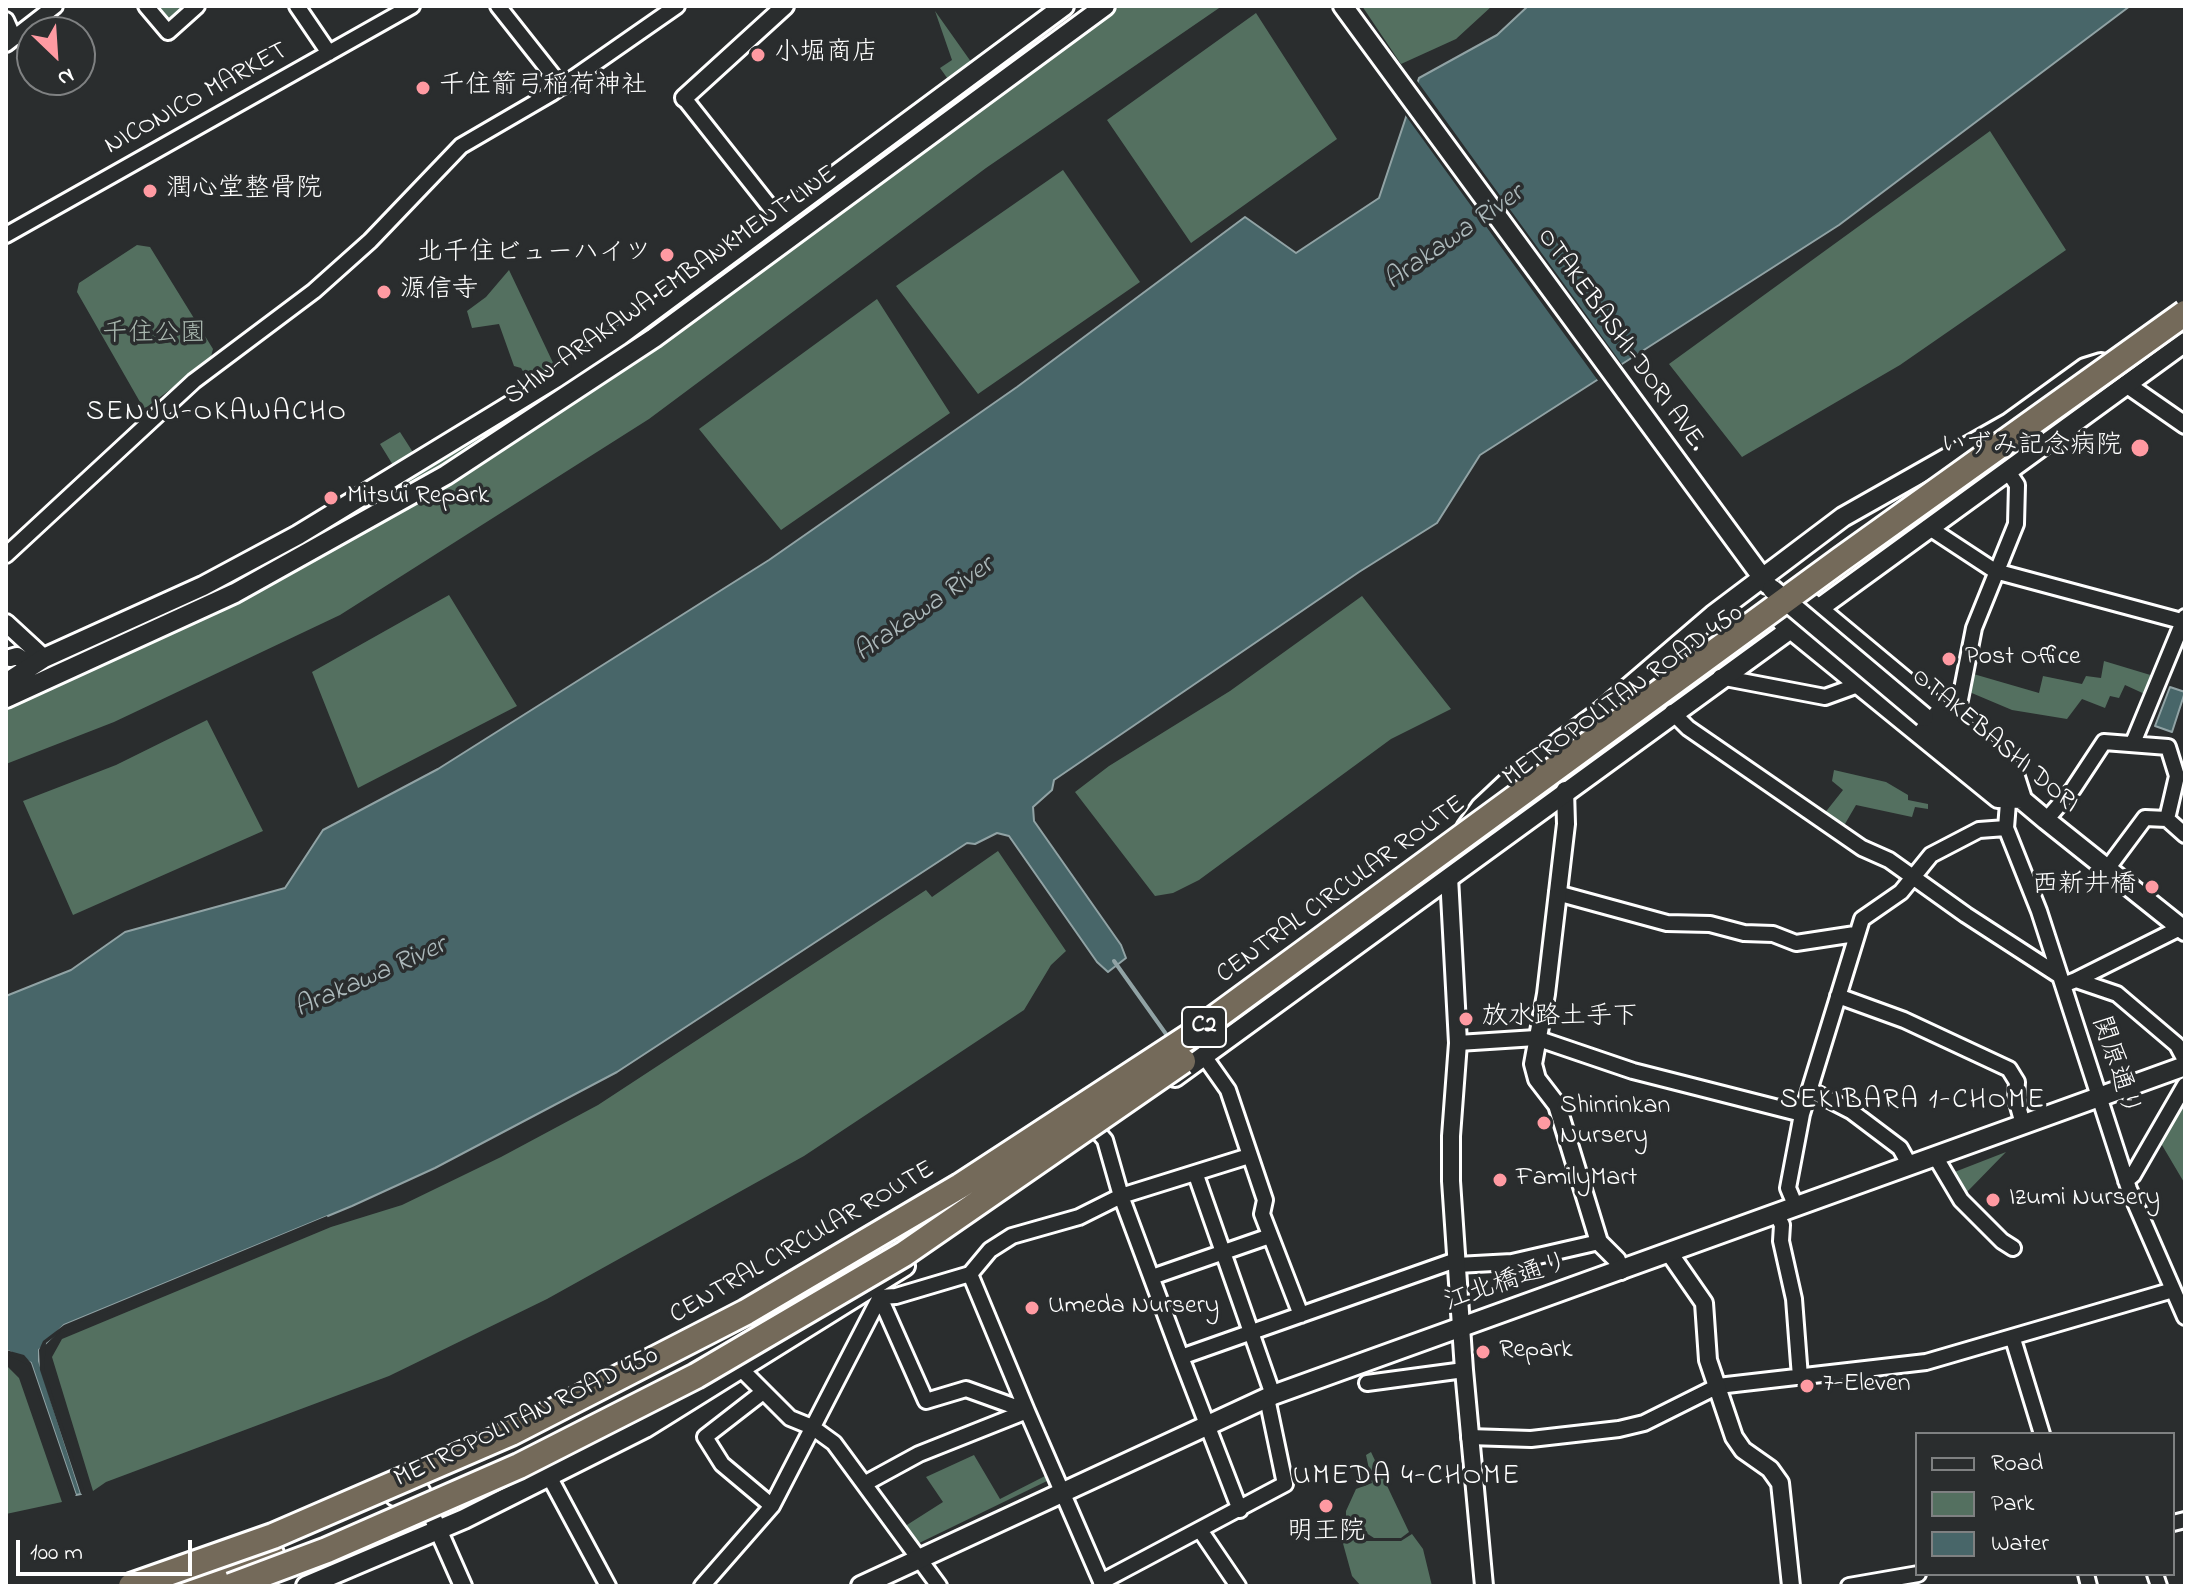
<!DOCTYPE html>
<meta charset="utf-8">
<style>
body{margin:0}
#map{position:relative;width:2191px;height:1592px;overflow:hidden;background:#2a2d2e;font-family:"Indie Flower",sans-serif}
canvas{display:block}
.frame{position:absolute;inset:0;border:8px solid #fff;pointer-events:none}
.legend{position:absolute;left:1915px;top:1432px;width:260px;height:144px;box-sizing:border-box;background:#2a2d2e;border:2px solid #7f8182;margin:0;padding:10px 14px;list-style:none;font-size:24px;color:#fff}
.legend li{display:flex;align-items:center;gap:16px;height:40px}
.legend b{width:40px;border:2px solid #7f8182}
.north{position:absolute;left:16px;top:16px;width:80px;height:80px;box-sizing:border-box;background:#2a2d2e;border:2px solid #7f8182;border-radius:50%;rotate:155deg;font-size:22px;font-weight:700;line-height:32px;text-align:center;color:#fff}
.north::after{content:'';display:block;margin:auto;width:28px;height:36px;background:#ff9aa2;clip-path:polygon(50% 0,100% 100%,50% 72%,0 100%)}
.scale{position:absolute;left:16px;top:1540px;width:176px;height:36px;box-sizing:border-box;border:4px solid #fff;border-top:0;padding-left:10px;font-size:24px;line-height:28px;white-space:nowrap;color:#fff;-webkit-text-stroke:6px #2a2d2e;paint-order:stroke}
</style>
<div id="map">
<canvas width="2191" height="1592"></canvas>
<div class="frame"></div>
<ul class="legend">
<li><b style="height:10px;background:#2a2d2e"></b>Road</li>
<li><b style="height:22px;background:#547060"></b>Park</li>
<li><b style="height:22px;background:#486669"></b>Water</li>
</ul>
<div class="north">N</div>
<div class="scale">100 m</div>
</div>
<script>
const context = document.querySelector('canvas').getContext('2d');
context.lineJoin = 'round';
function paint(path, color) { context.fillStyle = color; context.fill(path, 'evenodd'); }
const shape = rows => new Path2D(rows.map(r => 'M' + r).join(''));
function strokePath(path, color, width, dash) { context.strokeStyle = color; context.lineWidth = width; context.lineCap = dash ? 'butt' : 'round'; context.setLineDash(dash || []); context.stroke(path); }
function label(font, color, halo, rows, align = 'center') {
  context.font = font + ' "Indie Flower","Klee One",sans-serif'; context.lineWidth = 7; context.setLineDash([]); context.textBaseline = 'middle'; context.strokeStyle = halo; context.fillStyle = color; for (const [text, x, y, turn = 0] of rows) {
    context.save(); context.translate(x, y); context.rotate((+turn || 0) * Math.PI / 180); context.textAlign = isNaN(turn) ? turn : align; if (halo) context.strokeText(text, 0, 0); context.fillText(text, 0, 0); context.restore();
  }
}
const green = shape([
 [151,6,193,6,171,25],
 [1122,6,1222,6,986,168,649,419,340,615,114,722,6,764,6,706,231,606,405,511,568,405,1098,17],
 [1362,6,1492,6,1456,39,1401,64],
 [935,11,974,66,950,82,940,68,952,60],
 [1256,13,1337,139,1191,243,1107,120],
 [995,73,655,329,516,420,359,517,188,609,37,677,6,687,37,667,365,502,982,75],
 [1990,131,2066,250,1900,365,1742,457,1669,364],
 [1063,170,1140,282,978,394,896,286],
 [137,245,150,247,213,349,210,360,144,409,77,292,79,283],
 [509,270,556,369,530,383,521,368,514,366,499,324,472,328,467,311,486,297],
 [877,299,950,413,781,530,699,429],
 [400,432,416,457,396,470,380,444],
 [449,595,517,706,358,788,312,672],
 [1362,596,1451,709,1391,739,1199,880,1173,893,1155,896,1075,792,1109,766,1230,691],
 [2104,661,2157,677,2149,696,2125,685,2119,698,2110,696,2105,708,2082,699,2067,719,2012,710,1967,691,1970,673,2039,693,2043,676,2082,684,2086,676,2101,678],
 [207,720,263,831,73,915,23,801,116,765],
 [1834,770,1886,782,1908,795,1908,800,1928,804,1928,809,1915,807,1912,817,1856,805,1842,829,1824,814,1843,790,1832,781],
 [998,851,1066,951,1051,965,1024,1010,804,1156,547,1299,389,1376,106,1482,93,1491,52,1357,62,1339,331,1227,402,1205,501,1157,598,1105,926,890,932,897],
 [2185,1096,2185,1184,2159,1140],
 [2006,1152,1966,1193,1952,1173],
 [6,1365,19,1378,62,1502,6,1514],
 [1371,1452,1409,1532,1401,1538,1374,1538,1357,1527,1359,1541,1401,1541,1412,1534,1423,1549,1432,1586,1361,1586,1352,1576,1339,1529,1355,1527,1346,1523,1346,1511,1356,1489,1372,1483,1366,1455],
 [974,1455,1000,1499,1047,1475,1049,1480,913,1546,899,1530,943,1502,926,1477]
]);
const water = shape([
 [1528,6,2130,6,1839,225,1480,455,1437,523,1359,572,1054,780,1052,790,1033,807,1034,821,1121,945,1126,958,1108,972,1097,962,1009,836,997,833,975,844,967,843,617,1072,435,1168,352,1206,64,1325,39,1350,39,1361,81,1494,76,1495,31,1363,6,1350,6,996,71,970,125,932,285,888,323,830,438,769,769,560,1017,387,1245,217,1296,253,1379,198,1419,78,1497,35,1528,6],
 [2170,687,2185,692,2172,732,2155,726,2170,687]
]);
const pier = shape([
 [1415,78,1624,367,1599,382,1403,112],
 [327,1216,329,1220,66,1328,46,1343,44,1369,85,1493,81,1494,40,1370,39,1350,43,1341,64,1325],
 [6,1350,24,1355,31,1363,76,1495,72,1497,28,1365,6,1354]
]);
const stream = shape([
 [1114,961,1166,1034]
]);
const minor = shape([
 [146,6,168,32,197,6],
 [297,6,329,53],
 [498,6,562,87],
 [6,20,14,38],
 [6,44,55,6],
 [684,98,778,217],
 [6,235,412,6],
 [1928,527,1995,571,2185,622],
 [6,555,194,381,314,291,370,241,461,146,552,93,677,6],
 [1720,677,1825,697,1858,685],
 [1672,712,1688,728,1862,848,1889,860,1966,915,2060,976],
 [1956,720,1974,628,2016,524,2017,485,2007,470],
 [2133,743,2185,617],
 [2046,820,2073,789,2104,742,2168,747,2177,776,2167,819],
 [2006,828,2039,911,2129,1189,2185,1317],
 [2107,869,2145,818,2167,819,2185,835],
 [1557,893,1667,923,1710,924,1744,933,1773,934,1796,943,1855,934],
 [2076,980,2180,928],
 [2063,985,2076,980,2117,994,2177,1045,2185,1060],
 [1838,996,1904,1020,2009,1069,2017,1082,2016,1099,2023,1124],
 [1458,1043,1536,1038,1633,1071,1802,1114],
 [1204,1056,1228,1090,1265,1200,1262,1214,1301,1315],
 [1810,1090,1851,1111,1900,1148,1910,1166],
 [1098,1132,1105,1140,1121,1196,1181,1357],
 [1935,1156,1961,1200,2002,1241,2013,1248],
 [1196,1175,1273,1395],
 [2126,1181,2133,1175,2185,1085],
 [1796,1207,1788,1188,1802,1114,1862,919,1901,892,1931,855,1979,830,2006,828,2009,790],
 [1777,1215,1782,1225,1781,1241,1794,1299,1800,1377],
 [1457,1265,1512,1262,1599,1242],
 [1152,1277,1270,1236],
 [878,1293,926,1401,966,1389,1027,1411,1103,1586],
 [2013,1339,2042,1434],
 [741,1369,790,1418,812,1427,834,1443,939,1586],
 [1367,1383,1464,1370],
 [763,1392,705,1437,722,1464,772,1506],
 [1469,1437,1531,1439,1619,1429,1644,1423,1718,1386,1926,1362,2173,1290],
 [550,1478,608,1586],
 [864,1484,919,1454,1027,1411,970,1274],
 [1240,1510,1181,1357,1456,1260],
 [2173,1523,2185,1520],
 [1200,1530,1238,1586],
 [2086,1574,2089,1586],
 [2155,1574,2159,1586],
 [1101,1582,1285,1484,1267,1398],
 [702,1586,772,1506,880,1297,896,1296,970,1274,990,1250,1012,1236,1079,1217,1121,1196,1249,1156],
 [1849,1586,1918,1574]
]);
const tertiary = shape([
 [684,98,785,6],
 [2126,384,2185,425],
 [6,623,44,658],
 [10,658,17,656,26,662,22,675],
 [1565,790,1566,824,1546,994,1533,1064,1537,1079,1557,1105,1599,1242,1617,1260,1621,1271],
 [1449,877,1458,1043,1451,1136,1451,1181,1464,1370,1484,1586],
 [1670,1254,1704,1303,1708,1360,1734,1437,1743,1450,1770,1469,1780,1483,1791,1586],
 [425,1500,463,1586]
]);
const secondary = shape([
 [1343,6,1767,584],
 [1782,622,1998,798,2022,799,2013,771,1809,601],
 [6,683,44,658,203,586,298,535,557,377,619,336,1064,6],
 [6,698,235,593,446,475,654,338,1105,6],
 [1924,717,2046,820,2185,931],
 [1466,828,1481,807,1514,776,1600,712,1713,615,1843,517,2009,423,2085,368,2101,363,2111,367],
 [1175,1077,2185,342],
 [831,1284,973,1190],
 [395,1496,417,1486,425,1500],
 [306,1586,464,1519,645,1428,905,1266],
 [861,1586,1273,1395,2185,1066]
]);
const motorway = shape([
 [185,1586,271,1554]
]);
const secondaryBridge = shape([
 [1772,589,1924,717]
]);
const motorwayBridge = shape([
 [131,1586,273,1536,511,1433,746,1312,960,1186,1190,1036,1840,560,2185,313],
 [231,1586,327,1550,519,1466,696,1376,904,1254,1183,1061]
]);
const markers = [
 [758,55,8,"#ff9aa2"],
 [423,88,8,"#ff9aa2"],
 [150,191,8,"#ff9aa2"],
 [667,255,8,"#ff9aa2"],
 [384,292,8,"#ff9aa2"],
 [2140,448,10,"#ff9aa2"],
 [331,498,8,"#ff9aa2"],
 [1949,659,8,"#ff9aa2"],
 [2152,887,8,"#ff9aa2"],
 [1466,1019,8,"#ff9aa2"],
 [1544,1123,8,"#ff9aa2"],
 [1500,1180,8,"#ff9aa2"],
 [1993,1200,8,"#ff9aa2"],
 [1032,1308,8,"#ff9aa2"],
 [1483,1352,8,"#ff9aa2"],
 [1807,1386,8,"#ff9aa2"],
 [1326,1506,8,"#ff9aa2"]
];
const shields = [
 [1204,1027,44]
];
const shieldNames = [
 ["C2",1204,1027]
];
const poiNames = [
 ["小堀商店",774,55],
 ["千住箭弓稲荷神社",439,88],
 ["潤心堂整骨院",166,191],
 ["北千住ビューハイツ",651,255,"right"],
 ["源信寺",400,292],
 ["いずみ記念病院",2122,448,"right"],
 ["Mitsui Repark",347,498],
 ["Post Office",1965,659],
 ["西新井橋",2136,887,"right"],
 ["放水路土手下",1482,1019],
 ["Shinrinkan",1560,1108],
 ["Nursery",1560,1138],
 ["FamilyMart",1516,1180],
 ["Izumi Nursery",2009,1200],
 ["Umeda Nursery",1048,1308],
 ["Repark",1499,1352],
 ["7-Eleven",1823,1386],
 ["明王院",1326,1534,"center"]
];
const streetNames = [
 ["NICONICO MARKET",197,100,-29],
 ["SHIN-ARAKAWA EMBANKMENT LINE",672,287,-35],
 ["OTAKEBASHI-DORI AVE.",1620,341,54],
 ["METROPOLITAN ROAD 450",1624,697,-36],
 ["OTAKEBASHI DORI",1994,742,40],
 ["CENTRAL CIRCULAR ROUTE",1342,891,-36],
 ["関原通り",2114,1067,72],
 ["CENTRAL CIRCULAR ROUTE",803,1244,-30],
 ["江北橋通り",1507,1284,-19],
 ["METROPOLITAN ROAD 450",527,1419,-26]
];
const parkNames = [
 ["千住公園",154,336]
];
const waterNames = [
 ["Arakawa River",1455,239,-35],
 ["Arakawa River",925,611,-35],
 ["Arakawa River",371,979,-24]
];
const neighbourhoodNames = [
 ["SENJU-OKAWACHO",217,414],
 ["SEKIBARA 1-CHOME",1913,1102],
 ["UMEDA 4-CHOME",1407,1478]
];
paint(green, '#547060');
paint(water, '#486669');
strokePath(water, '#91a3a5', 2);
paint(pier, '#2a2d2e');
strokePath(stream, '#91a3a5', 4);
strokePath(minor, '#fff', 20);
strokePath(tertiary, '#fff', 22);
strokePath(secondary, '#fff', 24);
strokePath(motorway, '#fff', 30);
strokePath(minor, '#2a2d2e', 14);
strokePath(tertiary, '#2a2d2e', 16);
strokePath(secondary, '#2a2d2e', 18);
strokePath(motorway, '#746a5a', 24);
strokePath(secondaryBridge, '#fff', 24, []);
strokePath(motorwayBridge, '#fff', 30, []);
strokePath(secondaryBridge, '#2a2d2e', 18);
strokePath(motorwayBridge, '#746a5a', 24);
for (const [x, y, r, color] of markers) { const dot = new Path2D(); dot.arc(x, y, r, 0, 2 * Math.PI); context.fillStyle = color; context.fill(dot); strokePath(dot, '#2a2d2e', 3); }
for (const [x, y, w] of shields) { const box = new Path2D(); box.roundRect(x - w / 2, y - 20, w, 40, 6); context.fillStyle = '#2a2d2e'; context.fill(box); strokePath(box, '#fff', 2); }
label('bold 24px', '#fff', null, shieldNames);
label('26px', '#fff', '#2a2d2e', poiNames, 'left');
label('26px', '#fff', '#2a2d2e', streetNames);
label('26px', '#aab8b0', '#2a2d2e', parkNames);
label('italic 28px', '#adbabc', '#2a2d2e', waterNames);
context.letterSpacing = '2px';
label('28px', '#fff', '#2a2d2e', neighbourhoodNames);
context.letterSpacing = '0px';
</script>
